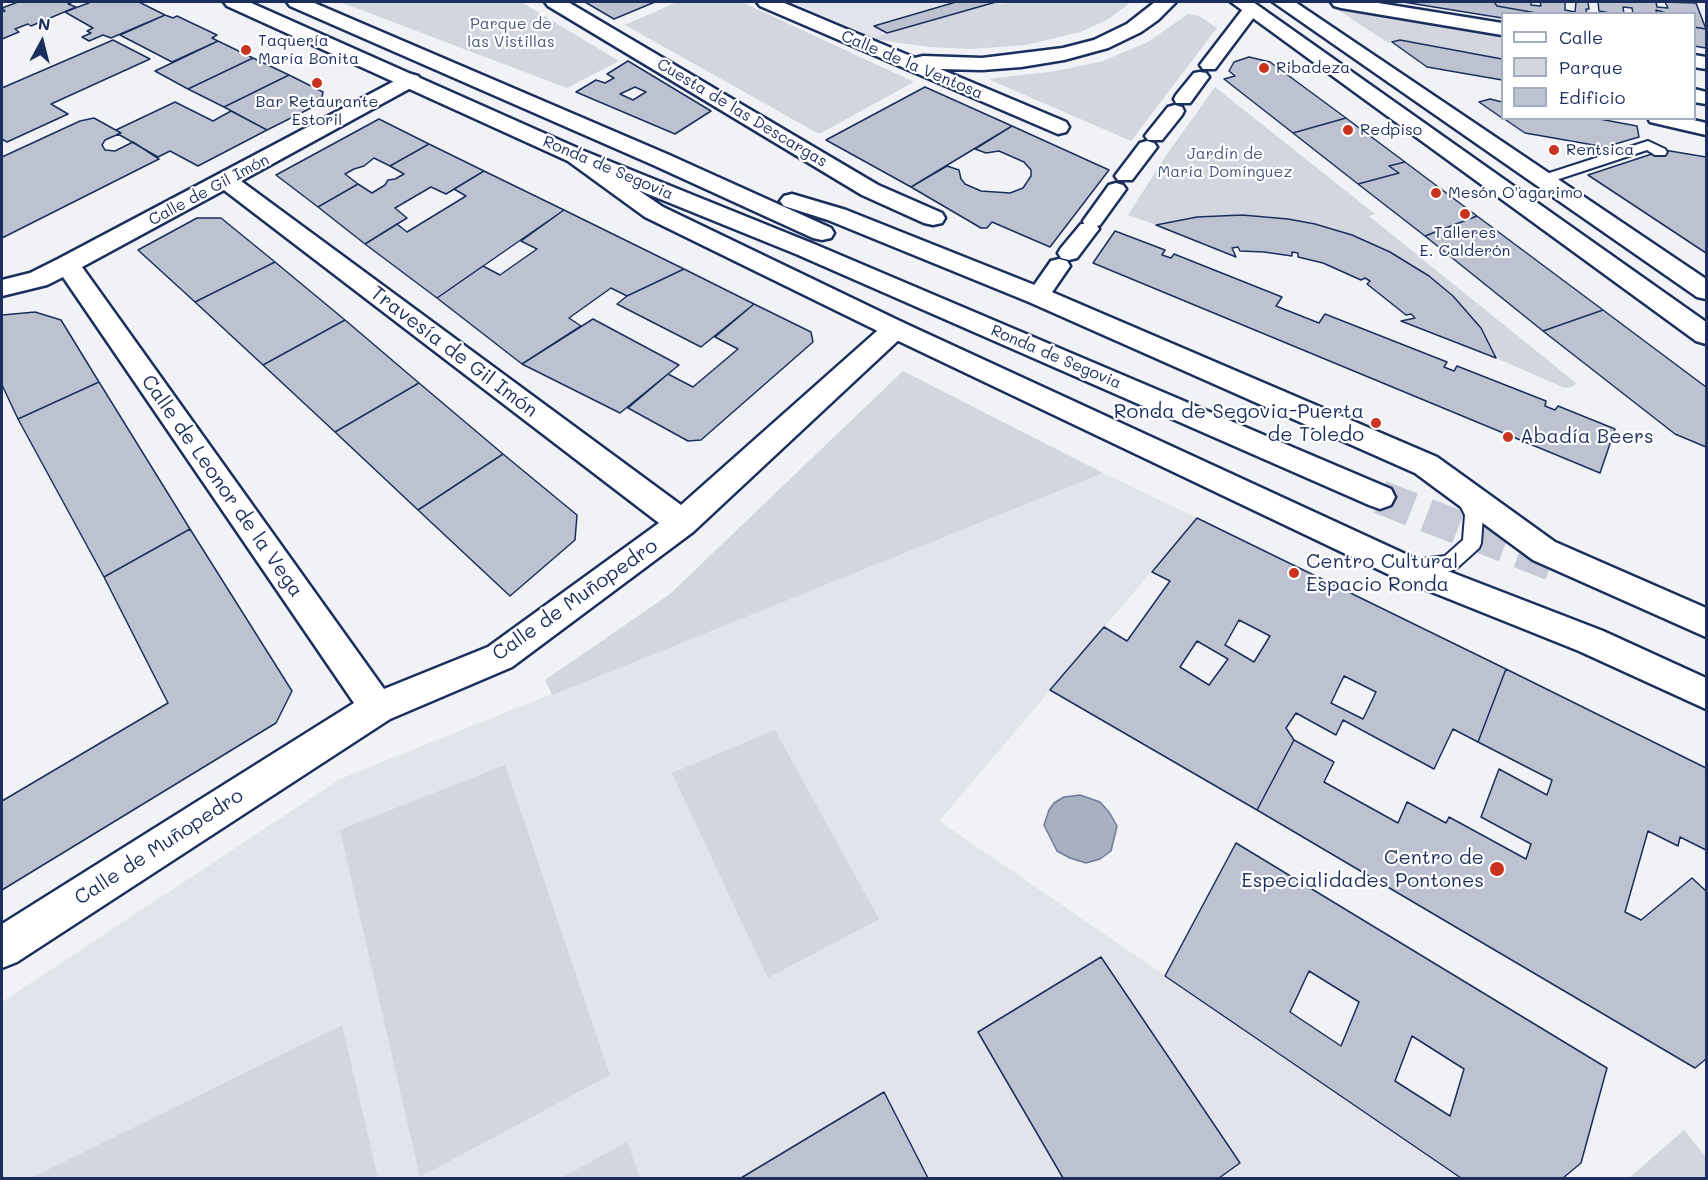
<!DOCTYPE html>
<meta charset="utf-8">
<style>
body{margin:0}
#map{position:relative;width:1708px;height:1180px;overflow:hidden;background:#f1f2f5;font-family:Mali,sans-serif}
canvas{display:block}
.frame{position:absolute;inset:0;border:3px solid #1b2f5e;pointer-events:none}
.legend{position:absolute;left:1501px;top:12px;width:195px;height:108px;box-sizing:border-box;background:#fff;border:2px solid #a4acbf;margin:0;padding:8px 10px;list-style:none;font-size:18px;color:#1b2f5e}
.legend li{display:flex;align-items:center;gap:12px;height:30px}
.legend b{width:30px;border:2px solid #a4acbf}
.north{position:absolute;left:12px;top:12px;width:60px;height:60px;-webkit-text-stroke:4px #fff;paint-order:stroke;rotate:7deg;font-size:16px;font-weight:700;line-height:24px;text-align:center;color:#1b2f5e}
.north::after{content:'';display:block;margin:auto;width:21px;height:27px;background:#1b2f5e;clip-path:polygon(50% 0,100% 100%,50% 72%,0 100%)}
</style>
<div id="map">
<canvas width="1708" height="1180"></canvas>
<div class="frame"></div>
<ul class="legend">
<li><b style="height:8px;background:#fff"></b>Calle</li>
<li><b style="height:16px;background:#d2d6df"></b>Parque</li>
<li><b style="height:16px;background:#bcc2d0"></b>Edificio</li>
</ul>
<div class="north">N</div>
</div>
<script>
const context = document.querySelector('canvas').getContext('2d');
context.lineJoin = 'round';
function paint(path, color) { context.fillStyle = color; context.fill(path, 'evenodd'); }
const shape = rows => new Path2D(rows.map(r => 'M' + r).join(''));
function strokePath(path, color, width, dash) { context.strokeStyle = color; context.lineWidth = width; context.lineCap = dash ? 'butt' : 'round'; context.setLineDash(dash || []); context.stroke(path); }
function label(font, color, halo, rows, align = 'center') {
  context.font = font + ' Mali,sans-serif'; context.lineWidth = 4.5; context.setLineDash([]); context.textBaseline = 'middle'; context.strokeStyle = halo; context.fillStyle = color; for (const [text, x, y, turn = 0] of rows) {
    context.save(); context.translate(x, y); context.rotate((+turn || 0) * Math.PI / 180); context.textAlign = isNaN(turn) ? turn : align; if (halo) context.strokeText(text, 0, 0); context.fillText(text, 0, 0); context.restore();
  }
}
const built = shape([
 [790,2,1131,2,1107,20,1080,32,1025,45,971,49,930,47,874,39],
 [1103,473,1197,518,939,821,1461,1178,2,1178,2,1002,340,779]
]);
const green = shape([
 [340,2,521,2,619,61,567,88],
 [677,2,742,2,914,82,819,134,625,25],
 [996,2,1000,5,1012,2,1131,2,1107,20,1080,32,1025,45,971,49,930,47,874,39,887,33],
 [1332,6,1502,35,1502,59,1400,40,1388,43],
 [1188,14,1199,16,1217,28,1131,141,988,79,1056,71,1103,61,1148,42],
 [1215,87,1375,214,1369,216,1576,383,1574,386,1565,388,1496,358,1480,328,1442,286,1390,252,1352,235,1315,224,1265,216,1197,217,1156,225,1128,215,1165,157],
 [903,371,1103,473,552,695,545,680,670,594],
 [775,730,879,919,768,978,672,773],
 [505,765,610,1075,420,1177,340,830],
 [342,1025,378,1178,31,1178],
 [1684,1130,1706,1157,1706,1178,1629,1178],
 [627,1142,640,1178,561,1178]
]);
const water = shape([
 [1080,795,1100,802,1109,812,1117,826,1111,851,1100,859,1086,863,1070,858,1057,851,1044,825,1049,810,1054,803,1064,797,1080,795]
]);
const building = shape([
 [18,2,73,2,68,4,76,7,31,26,28,24,15,29,19,32,2,39,2,12,5,11,2,8,18,2],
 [91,2,139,2,165,15,111,38,103,35,89,41,82,37,91,33,87,31,93,28,65,12,91,2],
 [585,2,655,2,614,19,585,2],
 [956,2,996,2,887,33,874,26,956,2],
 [1403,2,1494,2,1497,6,1542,14,1502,14,1502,18,1403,2],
 [1494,2,1531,2,1531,5,1541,6,1540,2,1565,2,1565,10,1575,12,1576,2,1588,2,1589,9,1586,9,1587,14,1542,14,1497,6,1494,2],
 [1598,2,1656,2,1657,7,1668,8,1665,2,1696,3,1706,29,1694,27,1694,14,1669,14,1656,10,1657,14,1633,14,1632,8,1623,7,1624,14,1616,14,1599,11,1598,2],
 [165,15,173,18,177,16,217,35,212,38,218,41,172,62,120,35,165,15],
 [1694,27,1706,29,1706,48,1694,46,1694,27],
 [113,40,150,59,51,104,68,114,7,142,2,139,2,88,113,40],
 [1400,40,1502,59,1502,80,1427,67,1392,42,1400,40],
 [218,41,253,58,188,89,155,71,218,41],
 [1249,57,1270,62,1346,118,1293,133,1224,79,1235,76,1229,71,1234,62,1249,57],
 [253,58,289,75,224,107,188,89,253,58],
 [628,61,711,111,675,134,576,92,596,80,605,83,614,78,607,74,628,61],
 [635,87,646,92,633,100,620,94,635,87],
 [289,75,323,92,321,103,267,130,224,107,289,75],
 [925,87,1012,126,911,187,826,140,925,87],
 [1490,99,1502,102,1502,118,1479,102,1490,99],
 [175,102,213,121,231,111,267,130,198,166,170,151,158,157,118,134,121,133,116,130,175,102],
 [94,118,121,133,105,140,102,145,105,150,115,151,133,142,159,159,2,238,2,157,80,121,94,118],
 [1346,118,1405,162,1389,166,1399,173,1358,184,1293,133,1346,118],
 [1503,118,1594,118,1637,126,1639,137,1605,147,1525,133,1503,118],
 [379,119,429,144,390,166,374,158,364,166,354,169,345,174,358,184,318,207,276,175,379,119],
 [1012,126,1109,170,1050,247,992,222,987,228,981,228,911,187,947,166,959,170,961,179,965,184,981,191,1010,193,1023,188,1031,176,1031,170,1024,162,999,151,986,153,975,149,1012,126],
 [429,144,484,171,446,194,431,187,395,208,407,218,365,244,318,207,358,184,372,193,385,185,388,180,395,179,404,174,390,166,429,144],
 [1664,150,1706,157,1706,253,1588,175,1664,150],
 [1405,162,1477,216,1425,236,1358,184,1399,173,1389,166,1405,162],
 [484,171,564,210,437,298,365,244,397,224,407,232,466,196,454,189,484,171],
 [564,210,684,269,627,296,611,288,569,318,581,326,522,364,437,298,483,266,500,275,537,249,521,241,564,210],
 [1242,215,1288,219,1315,224,1352,235,1390,252,1429,276,1453,296,1481,328,1496,358,1401,321,1415,318,1411,314,1406,315,1367,284,1370,281,1365,278,1361,280,1323,263,1298,257,1298,253,1292,252,1292,256,1264,252,1240,251,1238,247,1232,248,1236,257,1156,225,1197,217,1242,215],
 [1477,216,1603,310,1543,331,1425,236,1477,216],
 [197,218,221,218,275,262,195,302,138,250,197,218],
 [1115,231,1165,250,1162,255,1171,258,1174,254,1282,297,1276,306,1319,323,1325,314,1447,362,1444,367,1454,371,1457,366,1546,401,1545,406,1555,410,1558,406,1615,429,1600,473,1093,263,1115,231],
 [275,262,345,320,263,365,195,302,275,262],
 [684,269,754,304,701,347,617,304,627,296,684,269],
 [754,304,811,332,813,342,701,440,688,441,628,408,668,374,693,387,738,349,715,337,754,304],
 [1603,310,1706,387,1706,447,1675,434,1543,331,1603,310],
 [35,312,61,320,99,382,18,419,2,385,2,315,35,312],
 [593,319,679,365,620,413,522,364,593,319],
 [345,320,419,383,335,432,263,365,345,320],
 [99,382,190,529,104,577,18,419,99,382],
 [419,383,503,454,418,510,335,432,419,383],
 [503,454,577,515,575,540,510,596,418,510,503,454],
 [1197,518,1506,669,1478,742,1453,729,1434,769,1343,720,1336,735,1296,713,1286,728,1294,740,1257,810,1050,690,1104,627,1127,641,1170,581,1152,572,1197,518],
 [1239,620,1270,636,1254,662,1225,645,1239,620],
 [1197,641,1228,659,1209,685,1180,667,1197,641],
 [1344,676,1376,692,1363,719,1331,703,1344,676],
 [190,529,292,691,276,723,2,890,2,801,168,703,104,577,190,529],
 [1506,669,1706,768,1706,850,1680,837,1678,846,1648,831,1625,912,1641,920,1692,878,1706,891,1706,1059,1695,1068,1257,810,1294,740,1334,762,1324,782,1398,823,1407,802,1446,823,1449,817,1526,859,1531,844,1481,817,1499,769,1547,795,1552,780,1478,742,1506,669],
 [1236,843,1607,1068,1581,1163,1563,1178,1461,1178,1165,976,1236,843],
 [1309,971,1359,1002,1341,1046,1290,1012,1309,971],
 [1412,1036,1464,1069,1450,1116,1395,1081,1412,1036],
 [1101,957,1240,1163,1219,1178,1063,1178,978,1032,1101,957],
 [884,1092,928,1178,741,1178,884,1092]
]);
const primaryTunnel = shape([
 [1380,497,1563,568]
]);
const service = shape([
 [1648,141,1665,149,1667,152,1665,155,1655,155,1647,150,1550,182,1545,183,1538,179,1540,176,1648,141],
 [1463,486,1469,488,1483,515,1481,543,1479,548,1457,568,1450,571,1406,575,1399,572,1396,567,1399,562,1445,556,1463,540,1465,515,1454,493,1457,488,1463,486]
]);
const pedestrian = shape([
 [1252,4,1260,9,1215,69,1203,69,1200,65,1203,61,1246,5,1252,4],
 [1200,72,1206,73,1209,77,1206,81,1190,103,1176,103,1174,99,1176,95,1194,73,1200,72],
 [1175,105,1182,107,1184,111,1182,115,1162,140,1148,140,1145,136,1148,132,1168,107,1175,105],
 [1648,118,1685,118,1706,123,1706,135,1650,122,1648,118],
 [1147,141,1154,143,1157,147,1154,151,1132,180,1118,180,1115,176,1118,172,1140,143,1147,141],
 [1116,183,1123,185,1126,189,1100,225,1097,226,1099,229,1095,234,1077,258,1069,260,1061,258,1058,253,1061,248,1081,224,1084,224,1083,221,1109,185,1116,183],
 [1059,259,1067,261,1070,266,1046,301,1038,303,1030,301,1027,296,1030,291,1051,261,1059,259]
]);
const minor = shape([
 [545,2,568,2,878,185,942,213,945,218,942,223,933,225,924,223,862,195,548,6,545,2],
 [757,2,782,2,915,58,923,56,982,58,1063,48,1094,40,1127,24,1155,2,1176,2,1158,20,1141,32,1108,48,1064,60,1021,67,982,70,940,69,1066,122,1069,127,1066,132,1058,134,760,6,757,2],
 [1331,2,1372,2,1502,23,1502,35,1341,8,1334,6,1331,2],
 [1694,55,1706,57,1706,69,1694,67,1694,55],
 [411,74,418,76,421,80,418,84,241,181,681,505,886,323,895,320,904,323,908,329,904,335,693,532,512,667,390,719,17,962,2,968,2,924,354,703,63,277,47,285,2,296,2,280,30,273,58,259,404,76,411,74],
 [224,190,659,523,488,647,384,689,82,267,224,190],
 [1694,89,1706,92,1706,104,1694,102,1694,89]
]);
const secondary = shape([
 [1231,2,1253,2,1706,322,1706,344,1696,341,1231,2],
 [1273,2,1295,2,1706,279,1706,299,1697,297,1273,2]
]);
const primary = shape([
 [224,2,249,2,584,151,814,244,1391,489,1395,497,1391,505,1380,509,1369,505,796,254,638,190,663,207,904,323,1414,558,1603,631,1706,678,1706,709,1579,651,1392,576,886,335,645,217,568,161,227,6,224,2],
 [287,2,312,2,667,154,831,228,834,233,831,238,822,240,813,238,651,164,290,6,287,2],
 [792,194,846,210,1047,290,1437,457,1555,542,1706,608,1706,637,1533,560,1415,473,1029,302,828,220,784,206,780,201,784,196,792,194]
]);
const markers = [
 [246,50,6,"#c8321e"],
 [1264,68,6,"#c8321e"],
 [317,83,6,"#c8321e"],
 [1348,130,6,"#c8321e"],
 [1554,150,6,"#c8321e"],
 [1436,193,6,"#c8321e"],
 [1465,214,6,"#c8321e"],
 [1376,423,6,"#c8321e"],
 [1508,437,6,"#c8321e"],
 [1294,573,6,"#c8321e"],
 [1497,869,8,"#c8321e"]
];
const farParknames = [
 ["Parque de",511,24],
 ["las Vistillas",511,42],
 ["Jardín de",1225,154],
 ["María Domínguez",1225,172]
];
const farPoinames = [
 ["Taquería",258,41],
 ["María Bonita",258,59],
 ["Ribadeza",1276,68],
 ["Bar Retaurante",317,102,"center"],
 ["Estoril",317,120,"center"],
 ["Redpiso",1360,130],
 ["Rentsica",1566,150],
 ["Mesón O'agarimo",1448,193],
 ["Talleres",1465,233,"center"],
 ["E. Calderón",1465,251,"center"]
];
const farStreetnames = [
 ["Calle de la Ventosa",912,65,23],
 ["Cuesta de las Descargas",742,113,31],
 ["Ronda de Segovia",608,168,23],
 ["Calle de Gil Imón",209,190,-28],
 ["Ronda de Segovia",1056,357,23]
];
const streetNames = [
 ["Travesía de Gil Imón",454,352,37],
 ["Calle de Leonor de la Vega",222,486,55],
 ["Calle de Muñopedro",575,600,-35],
 ["Calle de Muñopedro",159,847,-33]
];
const poiNames = [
 ["Ronda de Segovia-Puerta",1364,412],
 ["de Toledo",1364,435],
 ["Abadía Beers",1520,437,"left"],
 ["Centro Cultural",1306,562,"left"],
 ["Espacio Ronda",1306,585,"left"],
 ["Centro de",1484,858],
 ["Especialidades Pontones",1484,881]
];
paint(built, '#e1e4ea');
paint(green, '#d2d6df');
paint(water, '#a8b0c2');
strokePath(water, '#707c9a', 1.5);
paint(building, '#bcc2d0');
strokePath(building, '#1b2f5e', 1.5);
strokePath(primaryTunnel, '#c6cbd7', 34, [34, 16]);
strokePath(service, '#1b2f5e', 4);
strokePath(pedestrian, '#1b2f5e', 5);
strokePath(minor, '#1b2f5e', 5);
strokePath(secondary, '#1b2f5e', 5);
strokePath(primary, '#1b2f5e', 5);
paint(service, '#fff');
paint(pedestrian, '#fff');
paint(minor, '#fff');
paint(secondary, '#fff');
paint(primary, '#fff');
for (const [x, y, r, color] of markers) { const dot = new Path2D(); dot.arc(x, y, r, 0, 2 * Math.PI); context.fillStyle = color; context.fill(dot); strokePath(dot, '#fff', 2); }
label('16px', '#49597e', '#fff', farParknames);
label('16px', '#1b2f5e', '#fff', farPoinames, 'left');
label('16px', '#1b2f5e', '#fff', farStreetnames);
label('20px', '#1b2f5e', '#fff', streetNames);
label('20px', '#1b2f5e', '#fff', poiNames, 'right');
</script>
